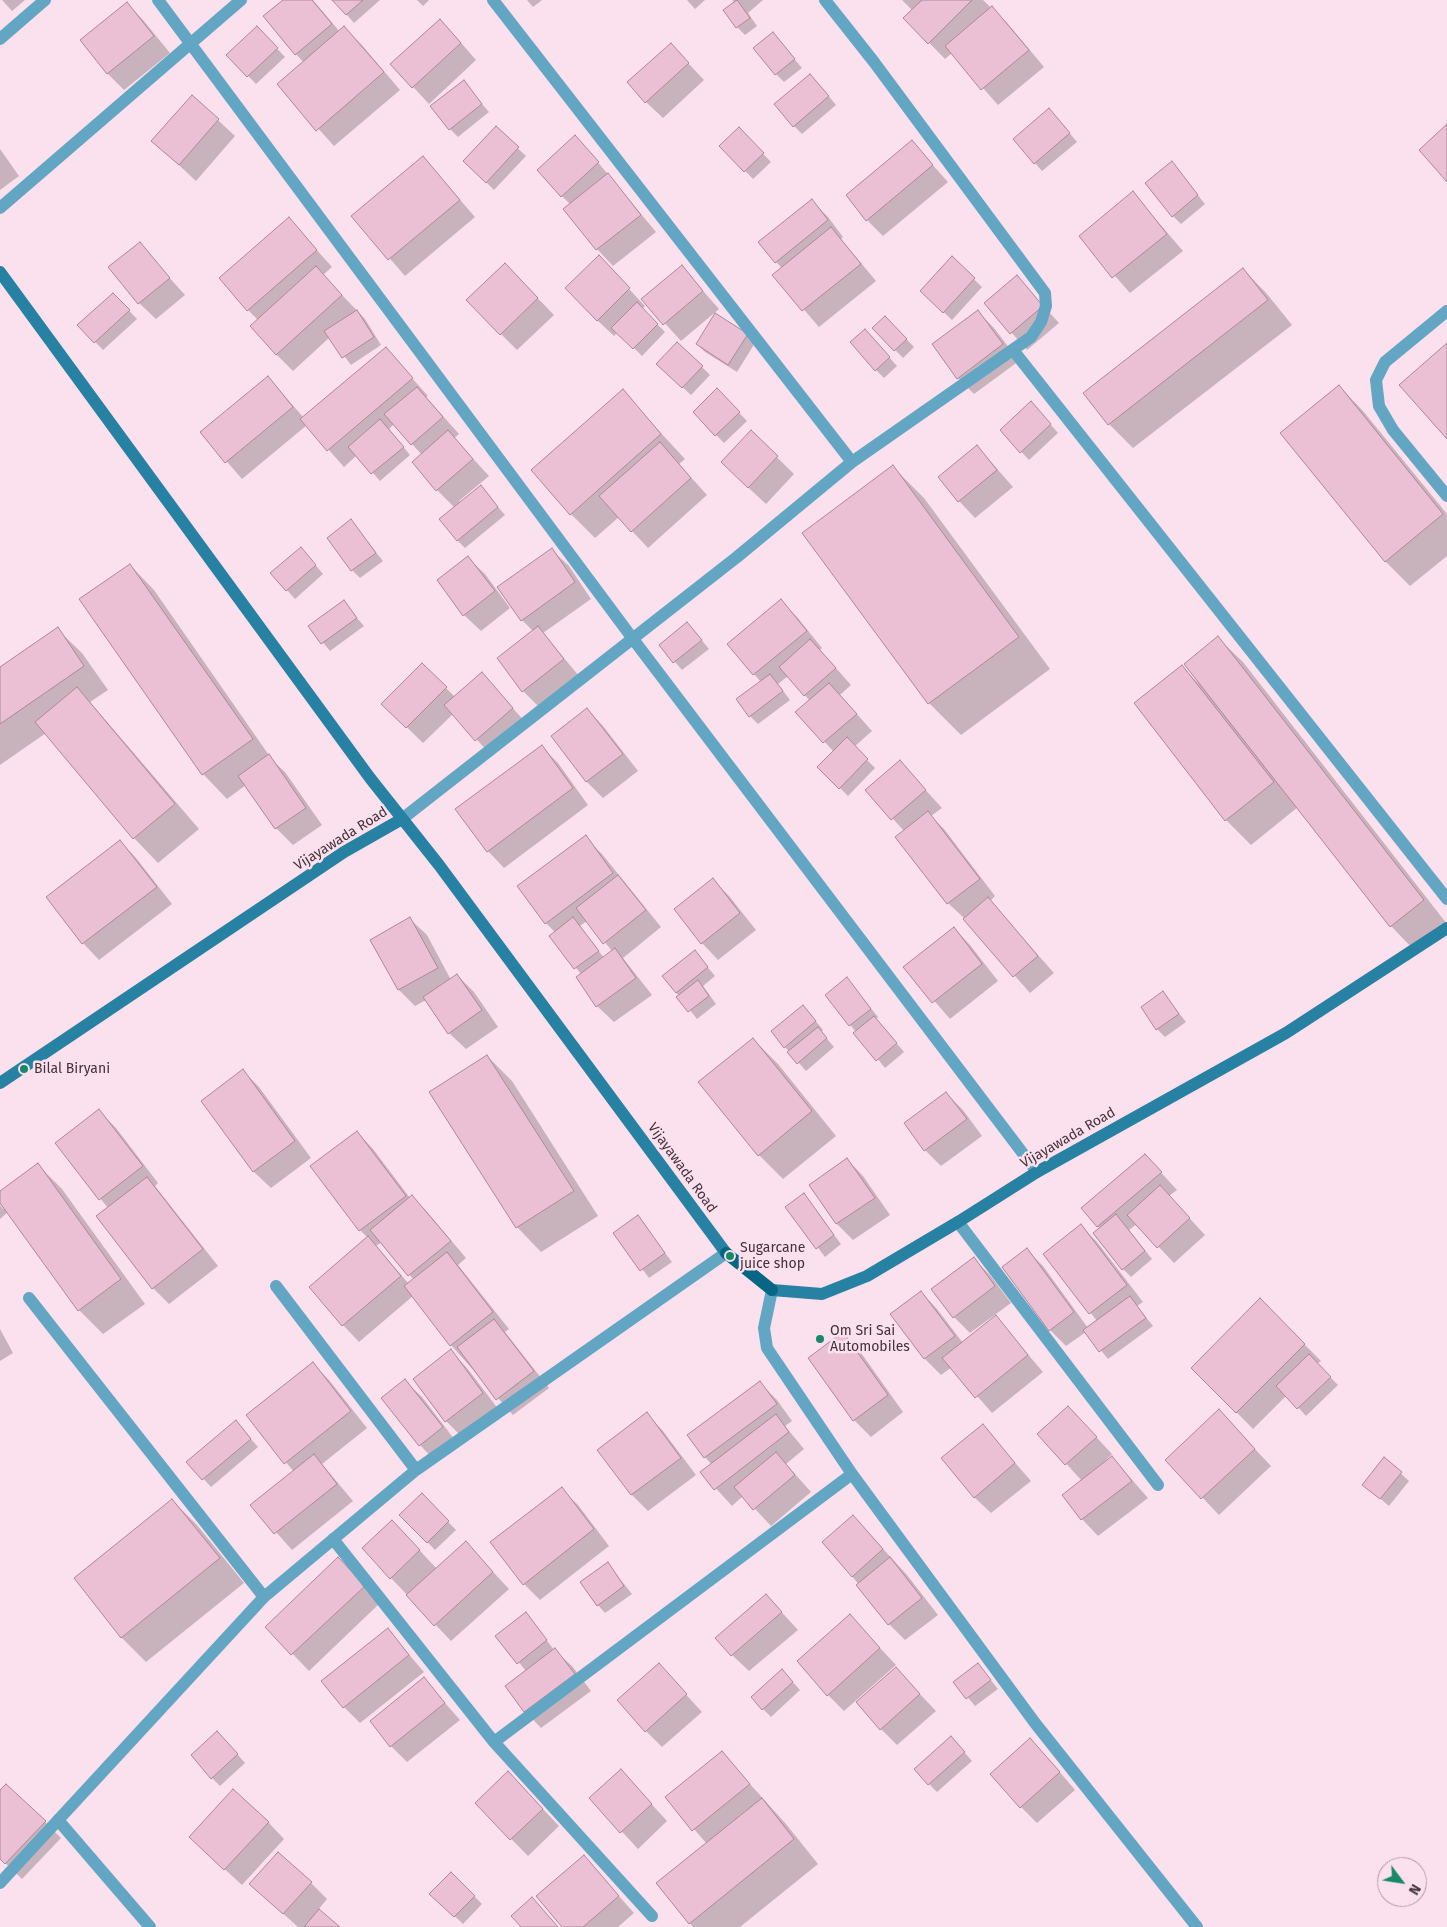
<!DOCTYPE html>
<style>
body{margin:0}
#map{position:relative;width:1447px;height:1927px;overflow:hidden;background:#fbe0ed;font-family:"Fira Sans",sans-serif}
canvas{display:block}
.north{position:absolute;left:1377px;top:1857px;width:50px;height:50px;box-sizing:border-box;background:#fbe0ed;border:1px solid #b19aa5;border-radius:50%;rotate:121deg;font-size:14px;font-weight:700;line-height:20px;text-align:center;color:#43323a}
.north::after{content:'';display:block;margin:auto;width:18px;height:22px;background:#178968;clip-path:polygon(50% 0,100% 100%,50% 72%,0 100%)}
</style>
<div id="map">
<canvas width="1447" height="1927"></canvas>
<div class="north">N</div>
</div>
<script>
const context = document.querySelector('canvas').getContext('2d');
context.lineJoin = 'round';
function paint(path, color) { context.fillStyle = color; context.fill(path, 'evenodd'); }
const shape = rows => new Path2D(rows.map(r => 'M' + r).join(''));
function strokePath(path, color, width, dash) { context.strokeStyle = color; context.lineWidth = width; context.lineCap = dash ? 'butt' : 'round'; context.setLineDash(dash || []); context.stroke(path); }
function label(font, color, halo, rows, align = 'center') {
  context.font = font + ' "Fira Sans",sans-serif'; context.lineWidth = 5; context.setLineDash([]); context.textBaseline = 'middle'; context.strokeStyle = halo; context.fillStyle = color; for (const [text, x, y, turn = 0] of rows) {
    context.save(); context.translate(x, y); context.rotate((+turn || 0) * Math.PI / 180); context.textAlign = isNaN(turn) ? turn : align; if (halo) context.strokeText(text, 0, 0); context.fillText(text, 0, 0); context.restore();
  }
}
const shadow = shape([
 [2,0,25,0,12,11],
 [284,0,313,0,340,32,344,28,361,44,400,90,334,146,278,84,304,63,296,54],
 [334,0,380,0,354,23],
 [417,0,429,0,423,6],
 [527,0,542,0,533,7],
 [687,0,705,0,695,9],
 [732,0,763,0,748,13,757,26,745,35,737,27,735,3],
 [902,0,983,0,1008,24,1044,67,998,105,952,53,945,59,905,18,913,11],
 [127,3,143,20,170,53,124,90,108,74,82,40],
 [773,34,802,68,784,82,776,74],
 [265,36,285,57,256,84,228,55],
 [456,37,476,60,429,104,392,64],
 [671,45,704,80,663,118,646,102],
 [463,82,489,112,458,137,450,129],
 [818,83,836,105,802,134,794,126],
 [192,96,235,136,196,181,153,141],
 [1057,118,1077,142,1042,171,1035,163],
 [496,128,526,156,494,190,473,169],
 [739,129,771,162,753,179,721,146],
 [912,142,948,182,883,236,867,220],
 [0,149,19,176,0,190],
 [591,154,656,232,613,266,597,249,565,209,571,205,562,196],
 [423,157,475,217,405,276,353,216],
 [1172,163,1205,204,1181,224,1173,216],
 [1133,193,1183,251,1130,293,1080,236],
 [812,201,828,217,843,237,841,239,876,281,819,327,774,275,782,268,776,262],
 [289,219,332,267,323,275,365,319,381,345,351,365,330,337,293,371,276,354,258,320,248,310],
 [139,244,185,295,156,319,139,303],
 [952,258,982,287,952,320,930,299],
 [682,267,719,309,681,341,643,299],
 [1243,269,1267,294,1292,325,1133,448,1109,424],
 [615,274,645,306,642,309,665,332,642,356,618,332,614,336,597,320],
 [1017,277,1059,323,1027,350,986,304],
 [521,281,554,315,517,350,501,334],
 [113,294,137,319,103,350,79,325],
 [978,312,994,328,1019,361,974,394,958,378],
 [885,317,914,347,903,358,874,328],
 [747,335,755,343,737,372,705,352,697,344],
 [873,339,897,366,884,378,876,370],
 [386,349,428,396,426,397,459,434,454,438,489,476,459,501,461,503,481,487,505,515,465,548,457,540,455,508,437,490,422,455,394,424,389,429,410,455,380,481,357,455,344,467,307,425,242,479,201,432,268,377,304,418],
 [702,367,710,375,691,395,666,372],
 [1339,386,1363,411,1447,514,1447,556,1410,586,1386,562],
 [717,390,747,421,724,443,694,412],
 [622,391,685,459,679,464,707,495,648,548,619,517,595,538,571,514],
 [1039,411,1058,433,1029,460,1001,430],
 [751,432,794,474,766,504,739,479],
 [977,446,1013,487,975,518,959,501],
 [893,467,924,498,1050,669,961,735,929,703,804,533],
 [351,521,383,561,360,578,352,570],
 [552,550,569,566,591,599,543,633,579,676,540,708,523,691,498,658,533,631,522,620],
 [308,556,323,574,295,599,272,573],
 [468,558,485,574,510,608,481,631,464,615],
 [130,565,154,590,273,761,285,772,322,825,293,845,276,828,246,785,227,799,203,774],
 [781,601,797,617,822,648,820,650,851,685,840,695,872,731,854,747,875,768,848,796,819,767,834,752,797,712,810,701,788,676,778,684,790,700,758,724,750,716,761,682,754,674],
 [343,602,364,626,330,651,310,627],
 [57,629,82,653,108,690,90,702,199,829,158,863,134,838,46,733,0,765,0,668],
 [695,632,709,649,682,670,661,646],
 [1218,638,1243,662,1447,924,1415,951,1391,926,1298,807,1251,845,1226,820,1135,704,1182,667,1198,683],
 [422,664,455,697,482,674,528,725,492,756,453,714,423,743,383,704],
 [587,709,603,726,638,771,603,798,587,782,552,736],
 [542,747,558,763,588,805,504,868,488,851],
 [900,762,942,808,931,816,944,829,995,896,990,901,1054,973,1030,993,965,919,948,903,904,831,867,790],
 [585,837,602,854,661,927,623,958,652,995,614,1022,597,1006,581,974,550,936,555,932,546,923],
 [587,921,613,952,604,958,580,926],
 [120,841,136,858,172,904,99,960,83,943,47,897],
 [713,880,729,896,756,930,718,960,702,943,676,909],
 [410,919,427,935,451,980,457,975,474,992,498,1027,466,1049,449,1033,426,1000,415,1006,399,990,371,940],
 [954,928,970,945,998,981,950,1019,905,967],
 [695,952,715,976,703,986,716,1004,697,1019,664,977],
 [847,979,878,1017,876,1019,904,1052,885,1068,826,995],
 [1163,993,1186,1022,1165,1037,1157,1029],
 [810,1014,823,1030,821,1032,834,1047,806,1071,785,1047],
 [753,1039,778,1064,836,1136,783,1179,759,1155],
 [487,1056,512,1081,598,1216,541,1252,517,1227],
 [243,1071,259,1087,311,1158,271,1188,254,1172,203,1101],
 [946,1093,963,1110,982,1136,941,1166,925,1150],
 [99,1111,116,1128,158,1183,155,1186,218,1266,169,1304,153,1288,108,1208,57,1144],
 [357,1132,373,1149,410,1198,412,1196,428,1213,466,1258,458,1265,509,1329,505,1332,549,1388,513,1415,451,1345,413,1296,359,1342,343,1325,368,1238,360,1230],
 [382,1242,414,1280,409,1284,376,1246],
 [1145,1155,1177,1190,1169,1196,1205,1235,1174,1263,1137,1224,1129,1230,1152,1259,1131,1277,1123,1269,1100,1229,1083,1208],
 [847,1159,863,1176,890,1215,853,1240,837,1224,810,1185],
 [38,1165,62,1189,145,1304,103,1334,79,1310,8,1212,0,1219,0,1205,3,1209,5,1208,0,1201,0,1192],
 [804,1195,841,1244,825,1257,787,1207],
 [637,1216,672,1262,649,1278,615,1233],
 [1081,1226,1097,1242,1143,1302,1137,1306,1153,1326,1108,1359,1086,1332,1066,1346,1050,1330,1027,1250,1043,1266,1088,1328,1097,1321,1045,1254],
 [974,1259,990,1275,1011,1303,970,1333,954,1317],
 [921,1292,937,1309,963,1343,996,1317,1043,1372,992,1413,952,1367,941,1375,925,1359,892,1314],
 [1260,1300,1321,1361,1317,1364,1338,1385,1306,1416,1287,1395,1253,1429,1193,1368],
 [0,1329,13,1353,0,1361],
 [842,1334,859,1350,903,1412,871,1437,854,1420,809,1358],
 [451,1351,467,1368,499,1410,463,1438,446,1421,414,1379],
 [313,1364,329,1380,367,1428,322,1464,353,1501,292,1550,252,1505,294,1472,248,1416],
 [405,1381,422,1397,458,1444,436,1462,420,1445,383,1399],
 [760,1383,777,1400,792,1421,785,1426,804,1449,786,1464,811,1492,771,1526,743,1496,732,1506,702,1473,712,1465,705,1457],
 [647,1414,663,1431,696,1475,648,1511,632,1495,599,1450],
 [1084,1424,1112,1454,1106,1460,1107,1461,1112,1457,1148,1498,1098,1536,1082,1519,1082,1481,1039,1434],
 [983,1426,1031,1481,991,1513,974,1497],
 [1235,1428,1271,1466,1219,1515,1167,1460],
 [243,1430,258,1447,211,1487,188,1462],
 [1385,1459,1409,1481,1389,1506,1364,1485],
 [561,1489,578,1505,609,1546,540,1600,524,1584],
 [422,1495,456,1530,435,1550,401,1515],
 [172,1500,197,1525,244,1583,146,1662,122,1638,75,1579],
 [853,1516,907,1575,938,1615,905,1640,889,1624,852,1576],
 [408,1538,437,1569,466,1543,509,1589,451,1641,391,1578],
 [338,1559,380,1603,309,1671,267,1627],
 [608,1564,632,1594,605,1613,598,1605],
 [766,1595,798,1630,749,1671,732,1655],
 [850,1616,896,1665,844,1711,828,1695],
 [533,1622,554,1650,572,1666,591,1691,541,1728,525,1711,526,1671,497,1636],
 [388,1630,424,1672,360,1723,344,1707],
 [659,1665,702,1712,662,1747,646,1731],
 [896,1669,936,1711,897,1745,881,1729],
 [985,1673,998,1689,975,1706,955,1682],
 [424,1679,460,1720,407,1762,391,1746],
 [790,1679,800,1690,771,1717,763,1709],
 [225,1740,245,1763,220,1786,212,1778],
 [959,1746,972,1761,937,1792,929,1784],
 [722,1753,786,1824,818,1864,740,1927,693,1927,690,1923,707,1844,667,1798],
 [1046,1756,1075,1790,1037,1823,1021,1807],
 [620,1770,667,1821,638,1849,591,1798],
 [524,1789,559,1826,528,1856,476,1803],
 [0,1792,45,1822,61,1838,22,1879,0,1858],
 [268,1822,284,1839,242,1885,207,1853],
 [584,1857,634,1913,618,1927,564,1927],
 [451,1873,482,1904,463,1924,431,1894],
 [311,1883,327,1899,318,1910,338,1927,298,1927,268,1900]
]);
const building = shape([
 [283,0,312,0,332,24,295,55,263,16,283,0],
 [332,0,363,0,346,15,332,0],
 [737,0,750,18,736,28,723,10,737,0],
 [922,0,972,0,928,44,903,18,922,0],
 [127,2,154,36,107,74,80,40,127,2],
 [992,6,1029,50,981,90,945,46,992,6],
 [440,19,461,43,412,88,390,64,440,19],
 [257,26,278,48,247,77,226,55,257,26],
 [344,26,384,72,316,131,277,84,344,26],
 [773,32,795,59,775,75,753,48,773,32],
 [671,43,689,63,645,103,627,82,671,43],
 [810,74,829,96,793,127,774,104,810,74],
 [464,80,482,104,449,130,430,106,464,80],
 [192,95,219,119,179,165,151,141,192,95],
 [1049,108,1070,133,1034,164,1013,139,1049,108],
 [1447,124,1447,182,1419,150,1447,124],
 [496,126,519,147,486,183,463,161,496,126],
 [739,127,764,153,744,172,719,146,739,127],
 [575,135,599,162,561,197,537,170,575,135],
 [912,140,933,165,866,221,846,195,912,140],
 [423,156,460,200,388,260,351,216,423,156],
 [1172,161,1198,195,1172,217,1145,183,1172,161],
 [608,173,641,215,596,250,563,209,608,173],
 [1133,191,1167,234,1112,278,1079,236,1133,191],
 [812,199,828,220,775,263,758,242,812,199],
 [289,217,317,250,247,311,219,278,289,217],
 [831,227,861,264,802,311,772,275,831,227],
 [140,242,170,278,138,304,108,267,140,242],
 [599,255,630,288,597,321,565,288,599,255],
 [952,256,975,278,943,313,920,291,952,256],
 [505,263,538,298,500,335,466,300,505,263],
 [682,265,703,291,663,325,641,299,682,265],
 [316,266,342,295,276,355,250,326,316,266],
 [1243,268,1268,300,1108,425,1083,393,1243,268],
 [1017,275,1043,306,1010,334,984,303,1017,275],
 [113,293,130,310,94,343,77,325,113,293],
 [637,302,658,324,633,349,611,328,637,302],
 [357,310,374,337,342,358,324,331,357,310],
 [978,310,1003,344,957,379,932,344,978,310],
 [715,313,748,334,728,365,696,344,715,313],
 [885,316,907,339,894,351,872,328,885,316],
 [865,329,890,357,875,371,850,342,865,329],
 [677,342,703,366,682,388,656,364,677,342],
 [1447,343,1447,439,1399,385,1447,343],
 [386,347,413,378,327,451,300,419,386,347],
 [268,376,293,407,225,463,200,432,268,376],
 [1339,385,1443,514,1385,562,1280,433,1339,385],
 [417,387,443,417,411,445,384,414,417,387],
 [717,388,740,412,715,436,693,412,717,388],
 [623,389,661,434,570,515,531,470,623,389],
 [1031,401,1051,424,1020,453,1000,430,1031,401],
 [380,419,404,447,371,474,348,447,380,419],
 [448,430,473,459,436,491,412,462,448,430],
 [751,430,778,456,748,488,721,462,751,430],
 [660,442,691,478,631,532,599,496,660,442],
 [977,445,997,470,958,502,938,477,977,445],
 [893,465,1019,637,928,704,802,533,893,465],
 [481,485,498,507,457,541,439,519,481,485],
 [351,519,376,553,351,571,327,538,351,519],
 [301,547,316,565,286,591,270,573,301,547],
 [552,548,575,582,521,621,497,587,552,548],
 [468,556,495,591,463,616,437,580,468,556],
 [130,564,253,739,202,775,79,599,130,564],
 [781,599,807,631,753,675,727,644,781,599],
 [344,600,357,618,321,644,308,626,344,600],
 [687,622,702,640,673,663,659,645,687,622],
 [538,626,564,659,522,692,497,658,538,626],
 [58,627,84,666,0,724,0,667,58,627],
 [1218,636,1424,900,1390,927,1184,664,1218,636],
 [810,639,836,668,804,696,779,667,810,639],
 [422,663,447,687,406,728,381,704,422,663],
 [1182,665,1274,782,1225,821,1134,703,1182,665],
 [482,672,513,708,475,741,444,705,482,672],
 [770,674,783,691,749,717,736,699,770,674],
 [829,683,857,714,823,743,795,712,829,683],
 [77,687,175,804,133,839,35,722,77,687],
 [587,708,623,754,586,782,551,736,587,708],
 [847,737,868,759,839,789,817,767,847,737],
 [542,745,573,788,487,852,455,809,542,745],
 [269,754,306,808,275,829,238,776,269,754],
 [900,760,926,790,891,820,865,790,900,760],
 [928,811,980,879,947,904,895,837,928,811],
 [586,835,613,873,545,924,517,886,586,835],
 [120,840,157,887,82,944,46,897,120,840],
 [618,875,646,910,603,944,576,908,618,875],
 [713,878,740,913,701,944,674,909,713,878],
 [988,897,1038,956,1013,977,963,919,988,897],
 [410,917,438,968,398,990,370,940,410,917],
 [573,917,599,951,574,969,549,936,573,917],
 [954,927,982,964,932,1003,903,967,954,927],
 [615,948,636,978,596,1007,576,977,615,948],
 [695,950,708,967,676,993,662,976,695,950],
 [457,974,482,1010,448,1034,423,997,457,974],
 [847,977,871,1009,849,1026,825,995,847,977],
 [698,980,709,996,688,1012,676,997,698,980],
 [1163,991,1179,1014,1156,1030,1141,1007,1163,991],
 [803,1005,816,1021,784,1048,771,1031,803,1005],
 [874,1016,897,1043,876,1061,853,1033,874,1016],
 [818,1027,827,1038,797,1064,787,1052,818,1027],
 [753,1038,812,1111,758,1156,698,1082,753,1038],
 [487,1055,574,1191,516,1228,429,1092,487,1055],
 [243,1069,295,1141,253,1172,201,1101,243,1069],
 [946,1092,967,1119,924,1151,904,1123,946,1092],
 [99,1109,143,1166,99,1200,55,1143,99,1109],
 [357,1131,406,1196,359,1231,310,1166,357,1131],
 [1145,1154,1162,1172,1097,1227,1081,1208,1145,1154],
 [847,1158,875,1198,836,1224,809,1185,847,1158],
 [38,1163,121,1279,78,1311,0,1203,0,1191,38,1163],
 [147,1177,203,1249,152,1289,96,1216,147,1177],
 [1160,1185,1190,1218,1157,1248,1127,1215,1160,1185],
 [804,1193,834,1235,816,1249,785,1207,804,1193],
 [412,1195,451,1241,408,1276,370,1230,412,1195],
 [1116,1214,1145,1251,1122,1270,1093,1233,1116,1214],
 [638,1215,665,1253,640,1271,613,1233,638,1215],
 [1081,1224,1127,1285,1089,1314,1043,1254,1081,1224],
 [368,1236,401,1276,342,1326,309,1287,368,1236],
 [1027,1248,1074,1312,1049,1331,1002,1267,1027,1248],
 [447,1252,493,1312,450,1346,404,1286,447,1252],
 [974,1257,995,1286,953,1318,931,1289,974,1257],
 [921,1291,955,1336,924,1359,890,1314,921,1291],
 [1130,1296,1146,1318,1099,1352,1083,1330,1130,1296],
 [1260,1298,1305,1344,1236,1413,1191,1368,1260,1298],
 [996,1315,1028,1355,975,1398,942,1358,996,1315],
 [494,1319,534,1371,496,1400,457,1347,494,1319],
 [843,1332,888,1395,853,1421,808,1358,843,1332],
 [451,1349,483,1393,445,1422,413,1379,451,1349],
 [1309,1354,1331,1377,1297,1409,1276,1386,1309,1354],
 [313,1362,351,1411,284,1464,246,1415,313,1362],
 [405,1379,443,1427,419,1446,381,1398,405,1379],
 [760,1381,777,1404,704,1458,687,1435,760,1381],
 [1068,1406,1097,1437,1065,1465,1037,1434,1068,1406],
 [1219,1409,1255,1449,1201,1499,1165,1460,1219,1409],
 [647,1412,681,1458,631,1495,597,1450,647,1412],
 [776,1414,789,1432,714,1490,700,1472,776,1414],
 [236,1420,251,1439,202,1480,186,1462,236,1420],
 [983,1424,1015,1463,974,1498,941,1458,983,1424],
 [776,1452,795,1475,753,1510,734,1487,776,1452],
 [314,1454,337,1484,274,1534,250,1505,314,1454],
 [1112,1456,1132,1481,1081,1520,1062,1495,1112,1456],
 [1384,1457,1402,1472,1380,1499,1362,1485,1384,1457],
 [562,1487,594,1529,523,1585,490,1542,562,1487],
 [422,1493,449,1521,427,1543,399,1515,422,1493],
 [172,1499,220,1558,121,1638,74,1578,172,1499],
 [853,1515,883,1549,852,1577,822,1542,853,1515],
 [392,1520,420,1550,390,1579,362,1548,392,1520],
 [466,1541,493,1572,434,1626,406,1595,466,1541],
 [338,1557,365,1586,291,1655,265,1627,338,1557],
 [890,1557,922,1598,888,1625,856,1585,890,1557],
 [608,1562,624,1586,597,1606,580,1582,608,1562],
 [766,1594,782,1612,731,1656,715,1638,766,1594],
 [526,1612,547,1640,517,1664,495,1636,526,1612],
 [850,1614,880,1648,827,1696,797,1661,850,1614],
 [388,1628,409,1655,343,1708,321,1681,388,1628],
 [555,1648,575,1674,524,1712,505,1686,555,1648],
 [659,1663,687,1694,645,1732,617,1700,659,1663],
 [978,1663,991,1680,966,1699,953,1682,978,1663],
 [896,1667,920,1694,880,1730,856,1702,896,1667],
 [782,1669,793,1682,762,1710,751,1697,782,1669],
 [424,1677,445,1703,390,1747,370,1721,424,1677],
 [217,1731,238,1754,211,1779,191,1755,217,1731],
 [951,1736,965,1752,928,1785,914,1769,951,1736],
 [1030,1738,1060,1772,1020,1808,990,1774,1030,1738],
 [722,1751,750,1784,692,1831,665,1797,722,1751],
 [621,1769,652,1804,620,1833,589,1798,621,1769],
 [508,1771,543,1809,510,1840,475,1803,508,1771],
 [6,1784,46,1821,5,1864,0,1859,0,1790,6,1784],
 [233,1789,269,1822,224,1870,189,1837,233,1789],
 [762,1798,794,1839,689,1924,656,1883,762,1798],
 [278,1852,312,1882,283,1914,249,1884,278,1852],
 [584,1855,619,1896,583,1927,562,1927,536,1896,584,1855],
 [451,1872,475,1896,454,1917,429,1894,451,1872],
 [532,1897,558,1927,521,1927,511,1916,532,1897],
 [319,1909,340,1927,304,1927,319,1909]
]);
const street = shape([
 [158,0,633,639,1037,1172],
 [493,0,852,462],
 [0,39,45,0],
 [0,208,241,0],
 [1447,311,1385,362,1376,380,1379,406,1393,430,1447,496],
 [1013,350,1447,899],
 [402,819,737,557,852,462,1031,337,1041,322,1046,306,1045,293,874,62,825,0],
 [958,1222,1158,1485],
 [276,1286,416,1470],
 [772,1290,764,1328,767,1348,852,1474,1035,1723,1197,1927],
 [29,1298,264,1597],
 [333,1539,494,1742,652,1916],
 [494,1742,852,1474],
 [58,1820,150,1927],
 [0,1883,264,1597,416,1470,726,1253]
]);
const secondary = shape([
 [0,272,370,778,439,865,726,1253],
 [0,1083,344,852,402,819],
 [772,1290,822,1294,867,1276,958,1222,1037,1172,1286,1033,1447,928]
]);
const primary = shape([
 [726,1253,772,1290]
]);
const markers = [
 [24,1069,5,"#178968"],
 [730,1256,5,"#178968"],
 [820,1339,5,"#178968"]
];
const streetNames = [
 ["Vijayawada Road",341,839,-32],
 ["Vijayawada Road",1068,1138,-30],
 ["Vijayawada Road",682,1168,54]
];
const poiNames = [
 ["Bilal Biryani",34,1069],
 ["Sugarcane",740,1248],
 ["juice shop",740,1264],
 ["Om Sri Sai",830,1331],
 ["Automobiles",830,1347]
];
paint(shadow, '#0003');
paint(building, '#ebc0d5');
strokePath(building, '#ae8699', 1);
strokePath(street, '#63a6c3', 12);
strokePath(secondary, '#2781a3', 12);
strokePath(primary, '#066684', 12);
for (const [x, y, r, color] of markers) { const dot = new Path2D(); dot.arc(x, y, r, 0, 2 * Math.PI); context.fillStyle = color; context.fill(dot); strokePath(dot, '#fbe0ed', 2); }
label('14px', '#43323a', '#fbe0ed', streetNames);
label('14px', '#43323a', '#fbe0ed', poiNames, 'left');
</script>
